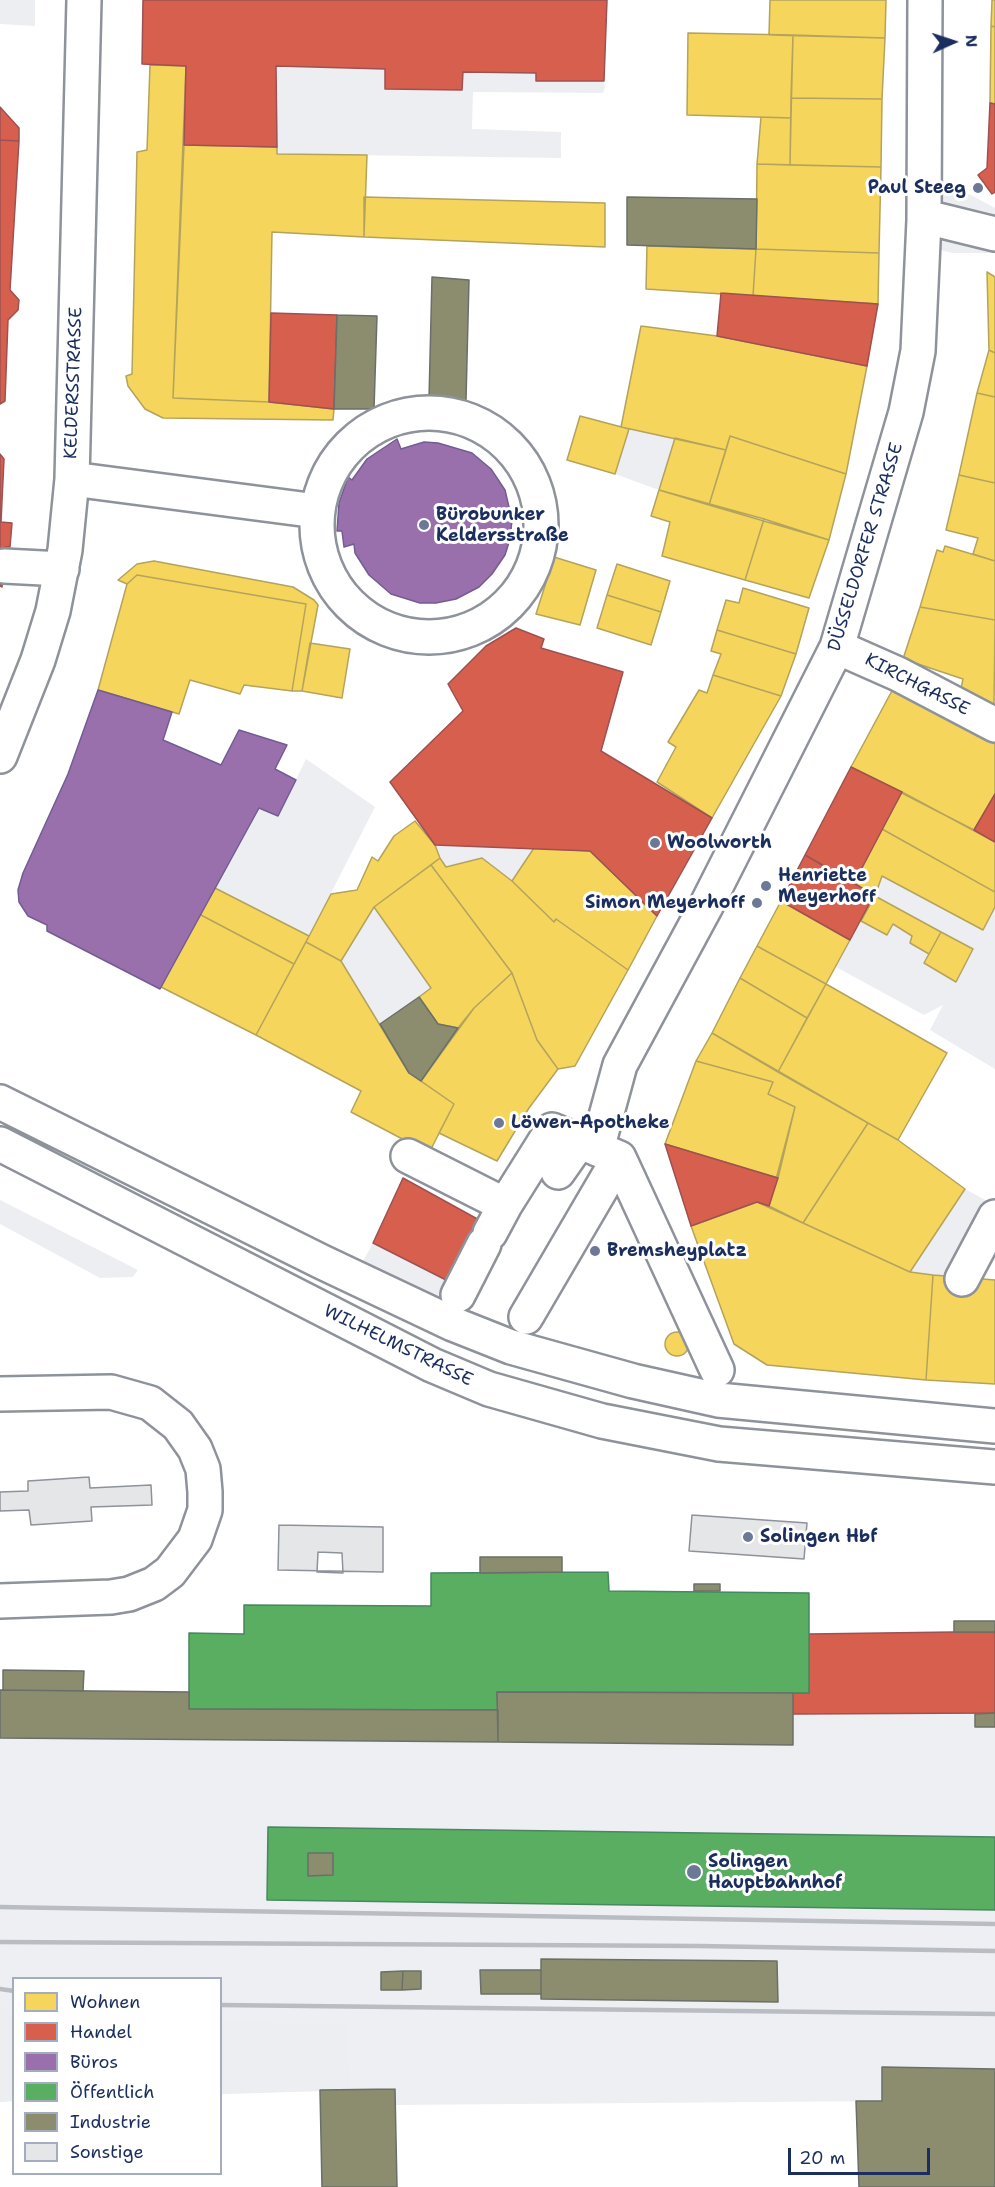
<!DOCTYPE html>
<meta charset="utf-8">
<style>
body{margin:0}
#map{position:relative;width:995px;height:2187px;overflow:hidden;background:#fff;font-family:"Shantell Sans",sans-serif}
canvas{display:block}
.legend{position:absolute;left:12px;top:1977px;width:210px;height:198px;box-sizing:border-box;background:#fff;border:2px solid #a4acbf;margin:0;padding:8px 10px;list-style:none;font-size:18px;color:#1b2f5e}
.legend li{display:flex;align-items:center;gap:12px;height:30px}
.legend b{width:30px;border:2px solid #a4acbf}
.north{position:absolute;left:923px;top:12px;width:60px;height:60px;-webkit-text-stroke:4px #fff;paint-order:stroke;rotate:87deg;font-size:16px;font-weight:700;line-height:24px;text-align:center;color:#1b2f5e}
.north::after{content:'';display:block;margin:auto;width:21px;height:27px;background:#1b2f5e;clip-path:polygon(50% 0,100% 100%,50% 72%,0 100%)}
.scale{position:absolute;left:788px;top:2148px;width:142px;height:27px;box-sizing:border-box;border:3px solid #1b2f5e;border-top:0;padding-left:8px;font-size:18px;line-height:21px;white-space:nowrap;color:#1b2f5e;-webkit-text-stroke:4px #fff;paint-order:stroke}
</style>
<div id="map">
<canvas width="995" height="2187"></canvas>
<ul class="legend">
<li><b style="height:16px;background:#f6d55c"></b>Wohnen</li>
<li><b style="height:16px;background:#d6604d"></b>Handel</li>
<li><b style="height:16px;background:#9970ab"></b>Büros</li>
<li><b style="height:16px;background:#5aae61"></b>Öffentlich</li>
<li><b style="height:16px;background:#8c8c6e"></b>Industrie</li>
<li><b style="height:16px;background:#e5e6e8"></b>Sonstige</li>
</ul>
<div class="north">N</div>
<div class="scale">20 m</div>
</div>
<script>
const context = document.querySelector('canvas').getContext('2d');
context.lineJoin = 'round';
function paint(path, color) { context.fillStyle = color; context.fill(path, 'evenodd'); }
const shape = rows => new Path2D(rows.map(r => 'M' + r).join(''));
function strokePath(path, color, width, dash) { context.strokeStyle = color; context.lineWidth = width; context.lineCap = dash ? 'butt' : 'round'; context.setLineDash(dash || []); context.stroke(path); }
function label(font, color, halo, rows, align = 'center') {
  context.font = font + ' "Shantell Sans",sans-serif'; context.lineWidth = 6; context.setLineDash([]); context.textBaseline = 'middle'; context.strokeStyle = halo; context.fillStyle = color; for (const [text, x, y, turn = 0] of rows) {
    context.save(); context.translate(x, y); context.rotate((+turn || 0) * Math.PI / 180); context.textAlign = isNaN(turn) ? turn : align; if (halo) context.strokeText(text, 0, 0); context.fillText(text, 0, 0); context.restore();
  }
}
const built = shape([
 [608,1572,609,1591,809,1593,809,1693,793,1693,793,1714,995,1713,995,2069,882,2067,882,2101,395,2105,395,2089,221,2094,220,1978,14,1978,13,2101,0,2102,0,1690,188,1692,189,1633,244,1634,244,1605,431,1606,431,1573]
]);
const green = shape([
 [0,0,35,0,35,26,0,24],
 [276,66,385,69,385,89,462,90,464,72,536,73,536,81,604,81,605,87,603,93,473,92,472,129,561,132,561,158,277,154],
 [954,186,995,208,995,253,952,253,941,250,938,244,938,198,943,191],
 [629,429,675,438,659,490,615,474],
 [306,759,375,807,309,936,215,888,259,808,278,816],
 [435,845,534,848,512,881,482,858,446,867],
 [882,876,983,930,995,907,995,1069,930,1030,943,1005,924,1015,836,967,875,895],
 [374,907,431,988,380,1024,341,961],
 [965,1189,989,1202,949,1277,910,1272],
 [0,1200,138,1270,133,1277,100,1278,0,1224],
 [373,1243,448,1281,440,1298,362,1263],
 [0,2009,13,2010,13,2101,0,2102],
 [220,2021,348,2025,350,2090,221,2094]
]);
const homes = shape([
 [770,0,886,0,885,38,769,35,770,0],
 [992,0,995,0,995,27,991,26,992,0],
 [991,26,995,27,995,104,990,103,991,26],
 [688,33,793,35,791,118,687,115,688,33],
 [793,35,885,38,882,99,791,98,793,35],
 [150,65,186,66,173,398,269,402,334,409,333,420,163,418,145,409,128,386,126,376,132,374,137,152,147,150,150,65],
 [791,98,882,99,881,167,790,165,791,98],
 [761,117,791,118,790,165,757,164,761,117],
 [184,145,277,147,277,154,367,155,364,237,272,232,269,402,173,398,184,145],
 [757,164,881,167,879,253,756,249,757,164],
 [364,197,605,203,605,247,364,237,364,197],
 [647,246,756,249,753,296,646,289,647,246],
 [756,249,879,253,878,304,753,296,756,249],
 [987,272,995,277,995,353,989,350,987,272],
 [641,326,717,336,867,366,846,474,730,436,726,450,621,427,641,326],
 [989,350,995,353,995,397,977,393,989,350],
 [977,393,995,397,995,483,959,475,977,393],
 [580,416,629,429,615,474,567,460,580,416],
 [730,436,846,474,829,540,709,505,730,436],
 [675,438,726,450,709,505,659,490,675,438],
 [959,475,995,483,995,561,973,554,978,538,946,530,959,475],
 [659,490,764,519,745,580,662,556,670,522,651,516,659,490],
 [764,519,829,540,809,598,745,580,764,519],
 [945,546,995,561,995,620,920,607,937,550,943,552,945,546],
 [554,557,596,570,580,625,536,614,554,557],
 [154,561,293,587,314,600,318,605,302,691,292,691,306,604,137,575,127,584,118,580,137,564,154,561],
 [617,564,670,581,661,612,607,595,617,564],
 [137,575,306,604,292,691,244,685,240,694,190,680,179,714,98,690,127,584,137,575],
 [743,588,809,608,796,654,717,630,726,600,739,603,743,588],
 [607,595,661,612,651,645,597,628,607,595],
 [920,607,995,620,994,705,960,693,963,679,903,659,920,607],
 [717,630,796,654,781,696,713,675,721,654,711,651,717,630],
 [310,643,350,649,342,698,302,691,310,643],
 [713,675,781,696,712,818,657,782,676,747,668,742,699,690,707,693,713,675],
 [894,687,995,744,995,794,974,830,851,767,894,687],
 [902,792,995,842,995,892,882,829,902,792],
 [415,821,435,845,440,858,374,907,341,961,306,942,331,894,357,890,372,857,378,861,394,836,415,821],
 [882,829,995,892,995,907,983,930,882,876,875,896,854,883,882,829],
 [534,848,590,851,657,916,628,970,556,919,554,922,512,881,534,848],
 [440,858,446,867,482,858,512,881,554,922,556,919,628,970,575,1066,558,1069,537,1040,512,973,431,865,440,858],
 [431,865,512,973,474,1008,458,1028,438,1024,419,997,431,988,374,907,431,865],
 [215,888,309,936,294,964,199,914,215,888],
 [875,896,941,932,929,954,910,943,912,936,893,924,887,935,861,921,875,896],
 [781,901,850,940,826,984,757,946,781,901],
 [199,914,294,964,256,1035,161,987,199,914],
 [941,932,973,949,956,982,924,963,941,932],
 [306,942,341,961,409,1073,454,1104,429,1153,351,1112,361,1091,256,1035,306,942],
 [757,946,826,984,807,1018,740,978,757,946],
 [512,973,537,1040,558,1069,529,1108,497,1161,439,1133,454,1104,421,1081,474,1008,512,973],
 [740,978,807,1018,778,1072,712,1033,740,978],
 [826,984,947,1053,898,1140,778,1072,826,984],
 [712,1033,868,1123,803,1223,769,1206,795,1107,768,1094,773,1082,696,1061,712,1033],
 [696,1061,773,1082,768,1094,795,1107,778,1178,665,1144,696,1061],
 [868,1123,898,1140,965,1189,910,1272,803,1223,868,1123],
 [757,1202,910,1272,933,1275,926,1380,767,1365,734,1344,691,1226,757,1202],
 [933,1275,995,1280,995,1384,926,1380,933,1275],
 '665 1344a12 12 0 1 1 24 0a12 12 0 1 1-24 0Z'
]);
const shops = shape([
 [143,0,607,0,604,81,536,81,536,73,463,72,462,90,385,89,385,69,276,66,277,147,184,145,186,66,142,64,143,0],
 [990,103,995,104,995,192,992,194,978,175,987,168,990,103],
 [0,107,19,128,19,141,0,140,0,107],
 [0,140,19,141,10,290,19,300,18,310,8,320,5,401,0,404,0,140],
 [721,293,878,304,867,366,717,336,721,293],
 [271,313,337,315,334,409,269,402,271,313],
 [0,454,4,459,1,522,12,523,10,547,5,547,2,587,0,586,0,454],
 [516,628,544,639,541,648,623,672,601,751,712,818,657,916,590,851,435,845,390,782,463,711,448,684,486,646,516,628],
 [851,767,902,792,854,883,805,855,851,767],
 [995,794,995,842,974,830,995,794],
 [805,855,874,895,850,940,781,901,805,855],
 [665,1144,778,1178,769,1206,757,1202,691,1226,665,1144],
 [403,1178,481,1221,448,1281,373,1243,403,1178],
 [954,1632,995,1632,995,1713,793,1714,793,1693,809,1693,809,1634,954,1632]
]);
const offices = shape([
 [397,439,401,449,424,442,438,443,472,453,491,469,505,490,512,520,510,539,505,555,492,574,479,587,456,599,436,603,420,603,391,594,369,575,355,553,354,544,344,547,342,531,337,531,339,503,348,477,352,480,367,459,397,439],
 [98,690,172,712,163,740,221,765,239,730,287,745,275,769,296,780,278,816,259,808,160,989,47,931,47,925,28,916,19,902,18,890,23,873,68,774,98,690]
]);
const public = shape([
 [608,1572,609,1591,809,1593,809,1693,497,1692,498,1710,189,1709,189,1633,244,1634,244,1605,431,1606,431,1573,608,1572],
 [268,1827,995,1837,995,1910,267,1900,268,1827]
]);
const industry = shape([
 [627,197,757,199,756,249,627,245,627,197],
 [432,277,469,280,466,400,429,399,432,277],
 [337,315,377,316,374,409,334,409,337,315],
 [419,997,438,1024,458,1028,421,1081,409,1073,380,1024,419,997],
 [480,1557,562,1557,562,1572,480,1573,480,1557],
 [694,1584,720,1584,720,1591,694,1591,694,1584],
 [954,1621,995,1621,995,1632,954,1632,954,1621],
 [3,1670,84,1671,83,1691,3,1690,3,1670],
 [0,1690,189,1692,189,1709,498,1710,498,1742,0,1738,0,1690],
 [497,1692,793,1693,793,1745,498,1742,497,1692],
 [995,1713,995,1727,975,1727,975,1714,995,1713],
 [308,1853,333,1853,333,1875,308,1876,308,1853],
 [541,1959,777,1961,778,2002,541,1999,541,1959],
 [480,1970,541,1970,541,1994,481,1994,480,1970],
 [403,1971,421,1971,421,1989,402,1990,403,1971],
 [403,1971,402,1990,381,1990,381,1972,403,1971],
 [882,2067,995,2069,995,2187,859,2187,856,2101,882,2101,882,2067],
 [395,2089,397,2187,322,2187,320,2090,395,2089]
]);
const building = shape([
 [89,1477,90,1488,151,1485,152,1505,91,1507,92,1521,31,1525,29,1510,0,1511,0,1492,28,1491,28,1481,89,1477],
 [692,1515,807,1523,804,1559,689,1551,692,1515],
 [279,1525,383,1527,383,1572,278,1570,279,1525],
 [318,1552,342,1553,343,1573,317,1572,318,1552]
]);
const minor = shape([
 [924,220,938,220,995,234],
 '317 525a112 112 0 1 1 224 0a112 112 0 1 1-224 0Z',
 [72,479,317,511],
 [4,566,62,569],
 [837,647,898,674,995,725],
 [0,756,38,660,53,611,65,550,72,479,84,0],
 [0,1102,322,1262,453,1324,511,1347,633,1381,718,1400,995,1426],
 [0,1144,432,1365,489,1389,602,1421,719,1444,995,1467],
 [597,1149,620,1065,706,906,837,647,906,412,918,351,924,220,925,0],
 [408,1156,505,1205,490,1233],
 [619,1158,717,1370],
 [558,1172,579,1142],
 [505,1205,552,1130,619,1158,526,1317],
 [962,1279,995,1217],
 [458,1295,484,1244],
 [0,1394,111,1392,150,1403,178,1425,195,1449,203,1469,205,1492,205,1510,195,1539,170,1572,154,1584,129,1594,111,1597,0,1601]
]);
const rail = shape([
 [0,1907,995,1924],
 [0,1942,699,1946,995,1951],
 [0,1989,14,1991],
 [220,2005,995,2014]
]);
const markers = [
 [978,188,6,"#6b7896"],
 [424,525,6,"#6b7896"],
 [655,843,6,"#6b7896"],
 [766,886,6,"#6b7896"],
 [757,903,6,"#6b7896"],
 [499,1123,6,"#6b7896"],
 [595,1251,6,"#6b7896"],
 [748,1537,6,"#6b7896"],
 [694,1872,8,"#6b7896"]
];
const poiNames = [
 ["Paul Steeg",966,188,"right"],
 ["Bürobunker",436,515],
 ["Keldersstraße",436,536],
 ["Woolworth",667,843],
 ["Henriette",778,876],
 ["Meyerhoff",778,897],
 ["Simon Meyerhoff",745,903,"right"],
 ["Löwen-Apotheke",511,1123],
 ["Bremsheyplatz",607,1251],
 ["Solingen Hbf",760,1537],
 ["Solingen",708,1862],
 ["Hauptbahnhof",708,1883]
];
const streetNames = [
 ["KELDERSSTRASSE",74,383,-88],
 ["DÜSSELDORFER STRASSE",866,547,-73],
 ["KIRCHGASSE",917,685,27],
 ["WILHELMSTRASSE",398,1346,26]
];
paint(built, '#edeff3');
paint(green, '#edeef2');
paint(homes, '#f6d55c');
strokePath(homes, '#b4a35d', 1.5);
paint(shops, '#d6604d');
strokePath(shops, '#9e5152', 1.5);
paint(offices, '#9970ab');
strokePath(offices, '#735c94', 1.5);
paint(public, '#5aae61');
strokePath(public, '#478860', 1.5);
paint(industry, '#8c8c6e');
strokePath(industry, '#6a7069', 1.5);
paint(building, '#e5e6e8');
strokePath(building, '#8e929a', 1.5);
strokePath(minor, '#8e929a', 38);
strokePath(minor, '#fff', 33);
strokePath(rail, '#b9bcc1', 4.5);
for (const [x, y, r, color] of markers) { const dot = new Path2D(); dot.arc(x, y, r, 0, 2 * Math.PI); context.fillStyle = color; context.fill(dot); strokePath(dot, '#fff', 2); }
label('bold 18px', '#1b2f5e', '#fff', poiNames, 'left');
label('18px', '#1b2f5e', '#fff', streetNames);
</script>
